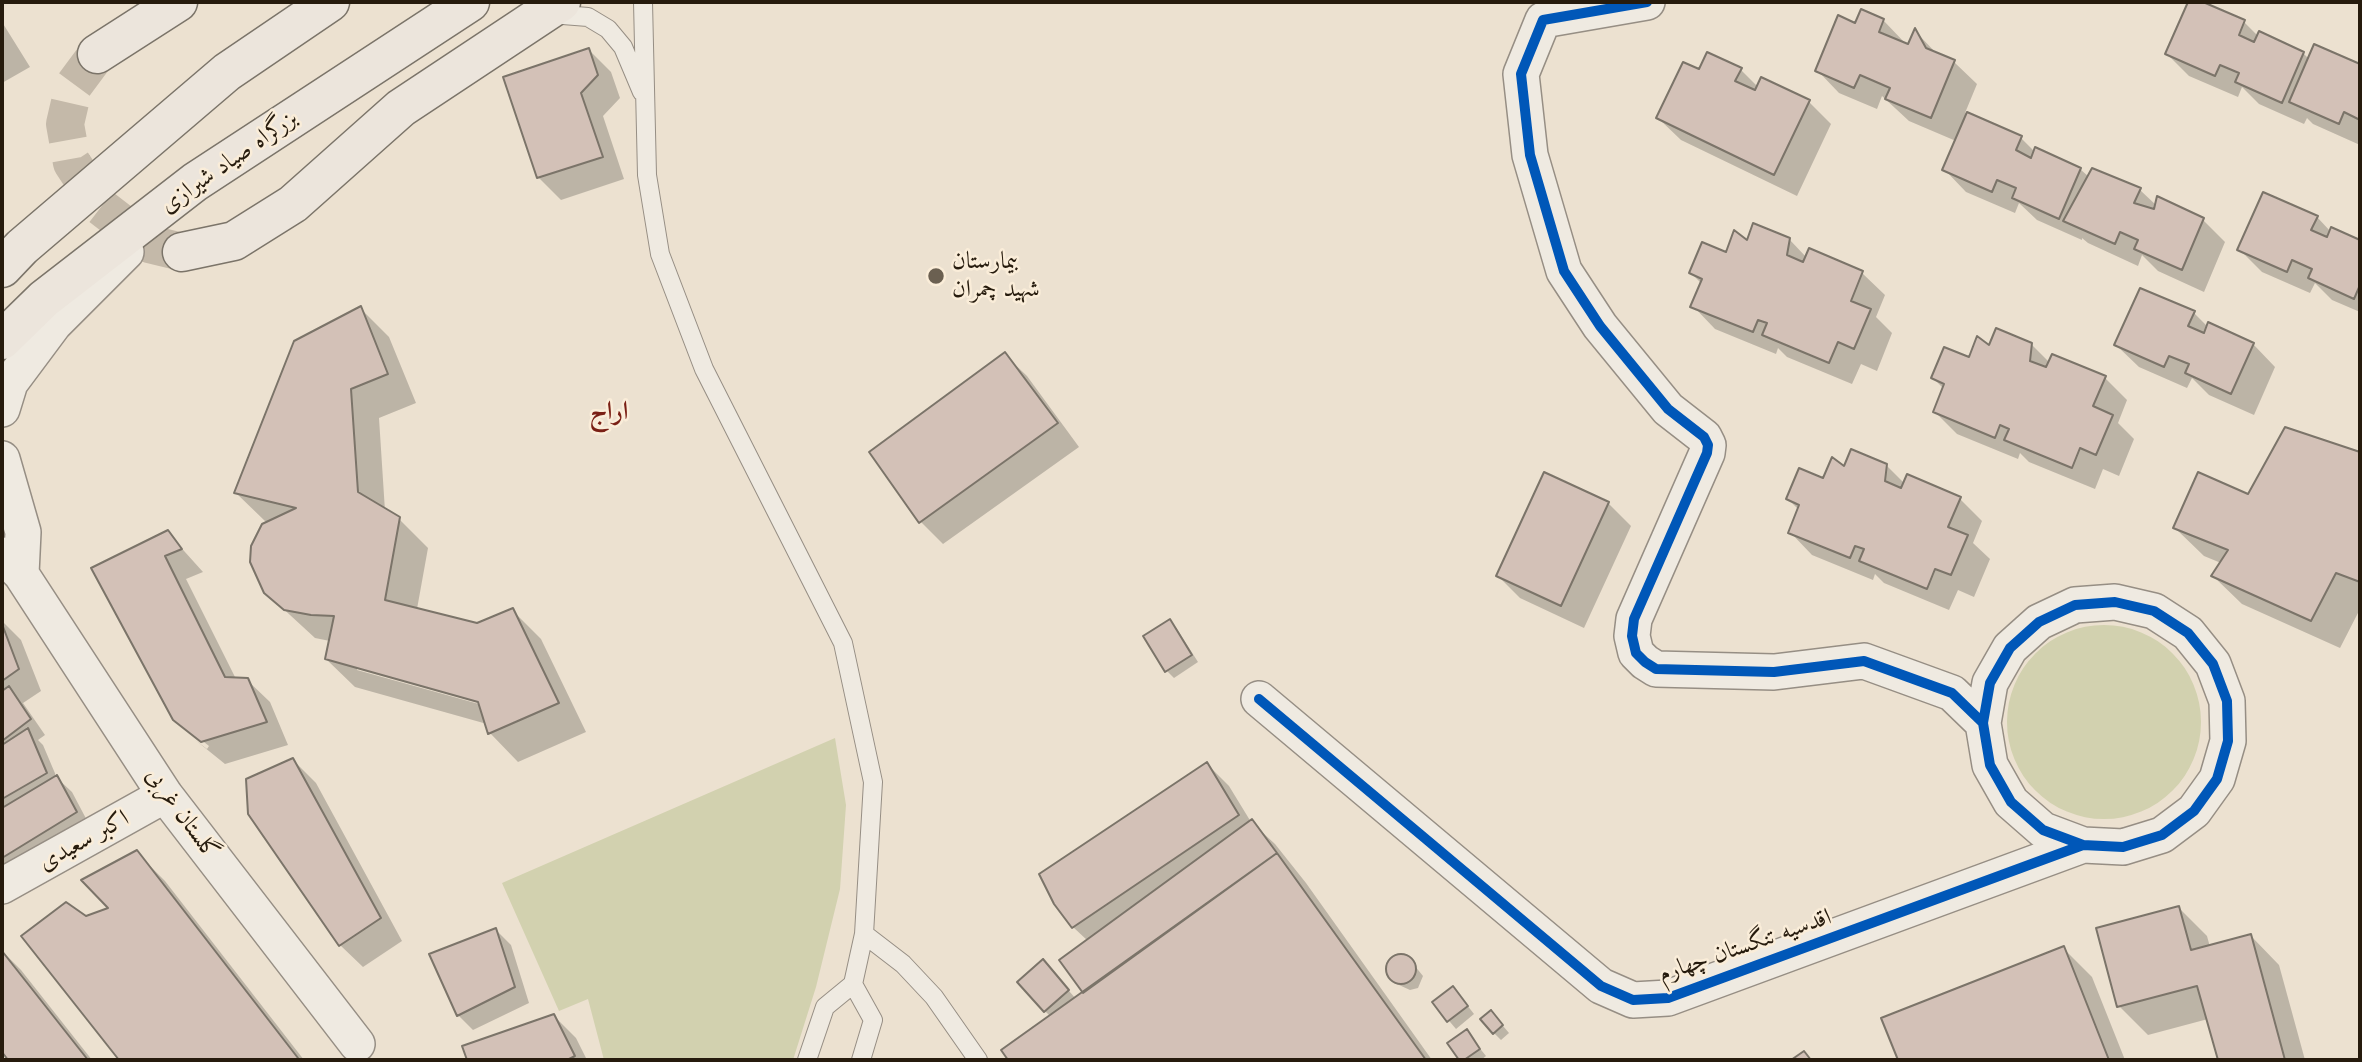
<!DOCTYPE html>
<meta charset="utf-8">
<style>
body{margin:0}
#map{position:relative;width:2362px;height:1062px;overflow:hidden;background:#ece1d0;font-family:"Old Standard TT",serif}
canvas{display:block}
.frame{position:absolute;inset:0;border:4px solid #261b0d;pointer-events:none}
</style>
<div id="map">
<canvas width="2362" height="1062"></canvas>
<div class="frame"></div>
</div>
<script>
const context = document.querySelector('canvas').getContext('2d');
context.lineJoin = 'round';
function paint(path, color) { context.fillStyle = color; context.fill(path, 'evenodd'); }
const shape = rows => new Path2D(rows.map(r => 'M' + r).join(''));
function strokePath(path, color, width, dash) { context.strokeStyle = color; context.lineWidth = width; context.lineCap = dash ? 'butt' : 'round'; context.setLineDash(dash || []); context.stroke(path); }
function label(font, color, halo, rows, align = 'center') {
  context.font = font + ' "Old Standard TT",Amiri,serif'; context.lineWidth = 5; context.setLineDash([]); context.textBaseline = 'middle'; context.strokeStyle = halo; context.fillStyle = color; for (const [text, x, y, turn = 0] of rows) {
    context.save(); context.translate(x, y); context.rotate((+turn || 0) * Math.PI / 180); context.textAlign = isNaN(turn) ? turn : align; if (halo) context.strokeText(text, 0, 0); context.fillText(text, 0, 0); context.restore();
  }
}
const green = shape([
 '2007 722a97 97 0 1 1 194 0a97 97 0 1 1-194 0Z',
 [835,738,846,805,840,889,816,987,793,1060,604,1060,588,999,559,1011,502,883]
]);
const shadow = shape([
 [2190,2,2198,2,2244,22,2258,36,2303,53,2309,59,2315,46,2360,66,2360,145,2313,124,2307,118,2304,124,2259,104,2242,87,2238,97,2189,76,2167,54],
 [1883,20,1905,43,1905,45,1909,46,1915,31,1938,55,1954,62,1977,84,1965,113,2021,138,2035,152,2080,169,2089,177,2140,190,2157,206,2203,220,2225,242,2204,292,2158,271,2142,255,2138,266,2088,243,2082,238,2082,240,2037,220,2019,203,2015,213,1966,192,1944,169,1956,141,1909,121,1882,96,1877,109,1839,93,1817,70,1856,25],
 [2,22,30,67,2,83],
 [589,50,611,72,620,98,603,116,624,179,561,200,538,177],
 [1741,70,1758,87,1809,102,1831,124,1797,196,1681,140,1658,118,1700,71],
 [2317,217,2331,232,2332,229,2360,242,2360,312,2332,300,2315,283,2310,293,2262,272,2239,249],
 [1789,239,1807,258,1862,273,1885,295,1876,317,1892,333,1877,371,1861,364,1852,384,1787,357,1778,348,1776,354,1715,329,1693,306,1702,284,1691,273,1747,243],
 [361,309,389,337,416,403,379,418,385,511,399,519,428,548,417,609,477,625,512,610,541,639,586,732,518,762,490,733,487,724,355,687,326,659,330,641,315,638,265,592,270,523,265,521,236,493],
 [357,666,487,702,486,706,357,670],
 [2194,313,2208,327,2253,344,2275,367,2254,415,2209,395,2192,378,2187,388,2139,367,2116,345],
 [2031,344,2050,363,2105,378,2127,400,2118,423,2134,439,2119,476,2103,469,2095,489,2029,462,2020,453,2018,459,1957,434,1935,412,1944,389,1933,378,1989,348],
 [1004,354,1027,376,1079,447,943,544,921,522],
 [2286,430,2360,454,2360,609,2340,648,2242,604,2213,576,2221,563,2204,556,2175,528,2249,496],
 [1886,465,1905,484,1960,499,1982,521,1973,543,1990,559,1974,597,1958,590,1949,610,1884,583,1875,574,1873,580,1812,555,1790,532,1799,510,1788,499,1845,469],
 [1608,503,1631,526,1584,628,1520,598,1498,576],
 [167,532,203,572,186,579,236,679,247,680,270,702,288,745,225,764,194,739,207,749,209,746,190,731,190,734,174,719,93,569],
 [2,621,21,640,41,691,23,703,45,735,38,740,43,745,57,778,72,792,91,828,2,882],
 [1170,621,1177,629,1198,662,1174,678,1167,671],
 [293,760,316,783,402,941,363,967,340,945],
 [1207,764,1229,786,1251,822,1275,844,1306,883,1432,1060,1010,1060,1003,1051,1051,1017,1045,1011,1050,969,1076,999,1085,992,1088,941,1073,927],
 [136,852,165,881,304,1060,121,1060,24,936,111,909],
 [2179,908,2207,936,2210,947,2251,936,2279,965,2305,1060,2219,1060,2208,1019,2148,1035,2119,1006],
 [496,930,511,945,529,1003,473,1030,458,1015],
 [2063,948,2092,977,2125,1060,1900,1060,1883,1019],
 [2,951,21,970,92,1060,10,1060,2,1050],
 [1402,956,1410,960,1423,976,1418,988,1410,990,1399,985,1391,977,1388,969,1394,958],
 [1460,996,1474,1014,1456,1029,1434,1003],
 [554,1016,576,1038,587,1060,469,1060,464,1047],
 [1498,1020,1509,1033,1501,1040,1494,1033],
 [1466,1031,1486,1056,1481,1060,1462,1060,1449,1043]
]);
const building = shape([
 [2188,2,2203,2,2245,20,2239,35,2254,42,2259,31,2304,52,2282,103,2235,82,2239,73,2220,65,2215,76,2165,54,2188,2],
 [1861,9,1884,19,1879,32,1908,44,1915,28,1926,48,1955,60,1931,118,1885,99,1890,88,1860,75,1854,88,1815,71,1838,15,1855,23,1861,9],
 [2314,44,2360,64,2360,120,2344,112,2339,124,2289,102,2314,44],
 [589,48,598,75,581,93,603,157,537,178,503,77,589,48],
 [1707,52,1742,68,1735,81,1755,90,1761,77,1810,100,1774,175,1656,118,1683,62,1699,69,1707,52],
 [1967,112,2022,136,2016,150,2031,158,2035,147,2081,168,2059,219,2012,198,2016,188,1997,180,1992,192,1942,170,1967,112],
 [2092,168,2141,188,2134,203,2154,209,2157,196,2204,218,2182,270,2134,249,2138,240,2120,232,2115,244,2063,221,2092,168],
 [2263,192,2318,216,2311,230,2327,237,2331,227,2360,240,2360,285,2354,299,2308,278,2312,269,2292,260,2287,272,2237,250,2263,192],
 [1753,223,1790,238,1787,255,1803,262,1809,248,1863,271,1851,301,1871,309,1854,349,1838,342,1829,363,1762,335,1767,323,1758,320,1753,332,1690,307,1702,279,1689,273,1702,242,1726,252,1734,230,1747,240,1753,223],
 [2140,288,2195,311,2188,326,2204,333,2208,322,2254,343,2231,394,2185,373,2189,364,2169,356,2164,367,2114,345,2140,288],
 [361,306,388,374,351,389,358,492,400,517,385,600,477,623,513,608,559,703,488,734,478,702,325,659,334,616,311,615,284,610,264,593,250,562,251,546,262,524,296,508,234,493,294,341,361,306],
 [1996,328,2032,343,2030,361,2046,367,2052,354,2106,376,2093,406,2113,415,2096,455,2080,448,2072,468,2004,440,2009,429,2000,425,1995,438,1933,412,1944,384,1931,378,1944,347,1969,357,1977,336,1989,345,1996,328],
 [1005,352,1058,423,919,523,869,452,1005,352],
 [2285,427,2360,452,2360,582,2336,573,2311,621,2211,576,2228,550,2173,528,2198,472,2248,494,2285,427],
 [1851,449,1887,464,1885,481,1901,488,1907,474,1961,497,1948,527,1968,535,1951,575,1935,569,1927,589,1859,561,1864,549,1855,546,1850,558,1788,533,1799,505,1786,499,1799,468,1823,478,1832,457,1844,466,1851,449],
 [1544,472,1609,502,1561,606,1496,576,1544,472],
 [168,530,182,549,165,556,225,677,248,678,267,722,201,742,173,720,91,568,168,530],
 [1170,619,1192,655,1165,672,1143,636,1170,619],
 [2,624,19,669,2,681,2,624],
 [9,686,31,719,2,741,2,691,9,686],
 [28,728,47,773,2,799,2,745,28,728],
 [293,758,381,918,339,946,248,814,246,779,293,758],
 [1207,762,1239,815,1072,928,1054,904,1039,874,1207,762],
 [57,775,77,812,2,858,2,808,57,775],
 [1252,819,1277,853,1083,993,1059,960,1252,819],
 [137,850,298,1058,296,1060,119,1060,21,936,66,902,86,916,108,908,81,880,137,850],
 [1277,853,1426,1060,1008,1060,1001,1050,1277,853],
 [2179,906,2191,950,2251,934,2285,1060,2218,1060,2197,986,2117,1007,2096,928,2179,906],
 [496,928,515,987,457,1016,429,954,496,928],
 [2064,946,2109,1060,1898,1060,1881,1018,2064,946],
 [2,951,88,1060,8,1060,2,1052,2,951],
 '1386 969a15 15 0 1 1 30 0a15 15 0 1 1-30 0Z',
 [1043,959,1069,990,1044,1012,1017,982,1043,959],
 [1453,986,1468,1006,1447,1022,1432,1002,1453,986],
 [1491,1010,1503,1025,1493,1034,1480,1019,1491,1010],
 [554,1014,575,1056,567,1060,467,1060,462,1046,554,1014],
 [1467,1029,1480,1049,1464,1060,1459,1060,1447,1043,1467,1029],
 [1804,1051,1811,1060,1791,1060,1804,1051]
]);
const highwayTunnel = shape([
 [97,54,74,85,65,124,72,163,101,207,149,244,182,252]
]);
const lane = shape([
 [643,2,647,175,660,254,704,369,843,643,873,782,864,934,853,984,825,1007,807,1060],
 [550,14,588,17,608,29,623,47,642,92],
 [864,934,903,964,934,997,978,1060],
 [853,984,873,1020,861,1060]
]);
const street = shape([
 [1647,2,1543,20,1521,74,1530,155,1564,271,1600,326,1668,409,1704,437,1708,445,1707,453,1634,619,1632,636,1636,653,1645,662,1656,669,1774,672,1864,661,1952,693,1983,723,1990,765,2011,802,2043,830,2083,845,2123,847,2162,835,2194,811,2217,779,2228,741,2227,701,2213,664,2188,633,2154,611,2115,602,2075,605,2039,622,2010,648,1990,683,1983,723],
 [2,409,10,383,54,324,126,252],
 [2,459,23,532,21,574],
 [2,555,21,574,165,795,357,1044],
 [1259,699,1601,986,1633,1000,1668,998,2083,845],
 [2,886,165,795]
]);
const highway = shape([
 [97,54,178,2],
 [182,252,234,241,293,204,401,108,561,2],
 [2,268,22,247,227,72,330,2],
 [2,340,44,299,195,182,470,2]
]);
const cycleway = shape([
 [1647,2,1543,20,1521,74,1530,155,1564,271,1600,326,1668,409,1704,437,1708,445,1707,453,1634,619,1632,636,1636,653,1645,662,1656,669,1774,672,1864,661,1952,693,1983,723,1990,765,2011,802,2043,830,2083,845,2123,847,2162,835,2194,811,2217,779,2228,741,2227,701,2213,664,2188,633,2154,611,2115,602,2075,605,2039,622,2010,648,1990,683,1983,723],
 [1259,699,1601,986,1633,1000,1668,998,2083,845]
]);
const markers = [
 [936,276,9,"#6b6051"]
];
const streetNames = [
 ["بزرگراه صیاد شیرازی",229,162,-35],
 ["گلستان غربی",182,814,54],
 ["اکبر سعیدی",84,841,-29],
 ["اقدسیه تنگستان چهارم",1745,946,-19]
];
const poiNames = [
 ["بیمارستان",952,262],
 ["شهید چمران",952,290]
];
const neighbourhoodNames = [
 ["اراج",609,412]
];
paint(green, '#d2d1af');
paint(shadow, '#0003');
paint(building, '#d3c1b7');
strokePath(building, '#7b7469', 2);
strokePath(highwayTunnel, '#c4b9a9', 38, [38, 19]);
strokePath(lane, '#968e84', 20);
strokePath(street, '#968e84', 38);
strokePath(highway, '#7b7469', 41);
strokePath(lane, '#efeae1', 18);
strokePath(street, '#efeae1', 35);
strokePath(highway, '#ece5dc', 38);
strokePath(cycleway, '#0057b8', 10);
for (const [x, y, r, color] of markers) { const dot = new Path2D(); dot.arc(x, y, r, 0, 2 * Math.PI); context.fillStyle = color; context.fill(dot); strokePath(dot, '#faedd9', 2.5); }
label('24px', '#261b0d', '#faedd9', streetNames);
label('24px', '#261b0d', '#faedd9', poiNames, 'left');
label('bold 26px', '#7a1f14', '#faedd9', neighbourhoodNames);
</script>
